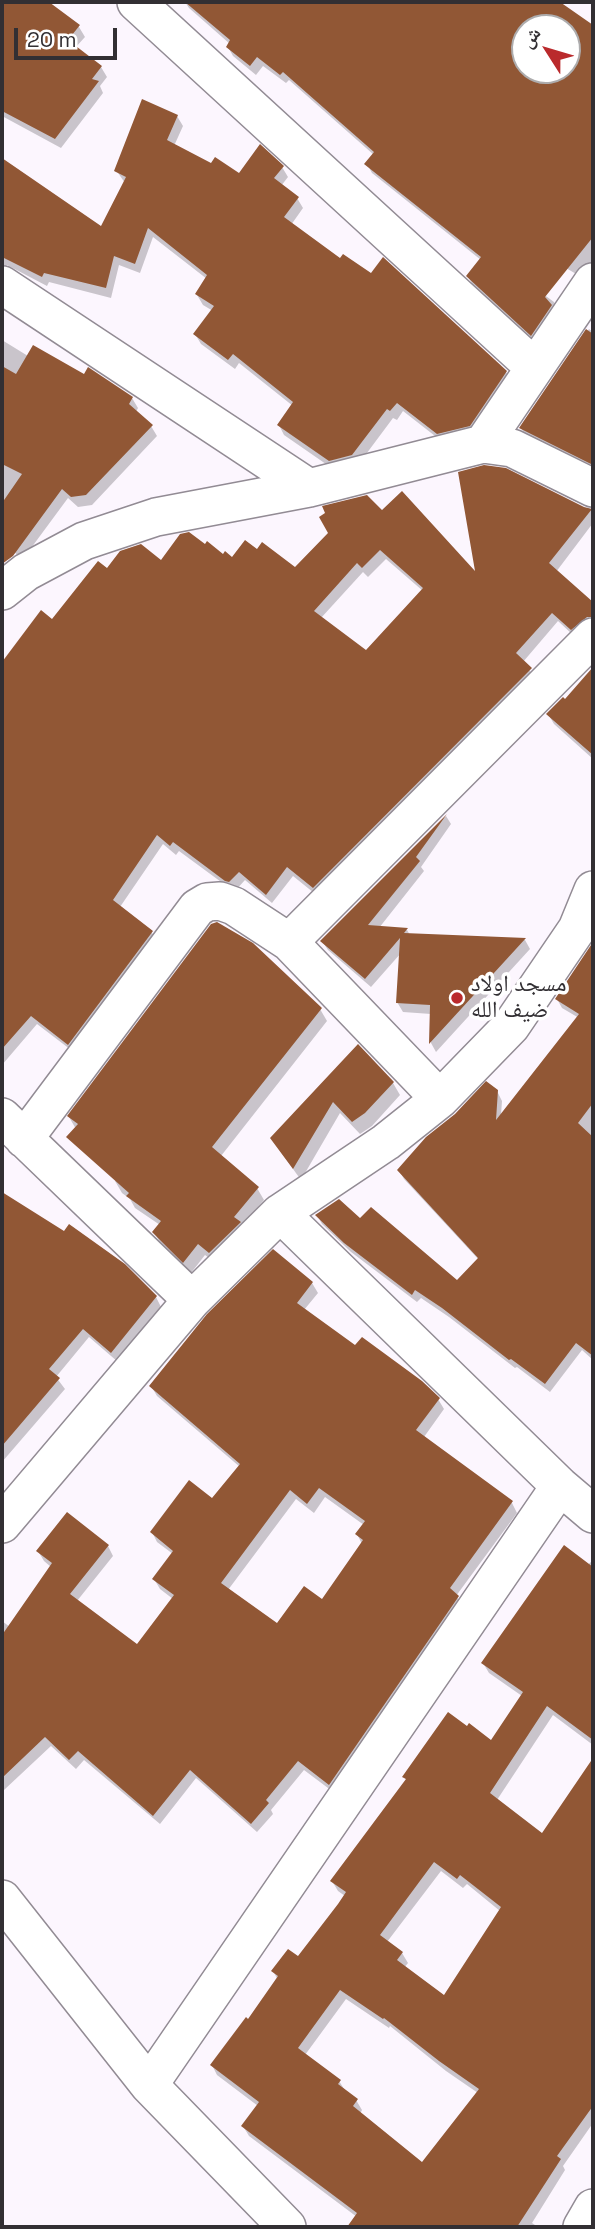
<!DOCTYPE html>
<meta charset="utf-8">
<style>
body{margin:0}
#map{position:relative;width:595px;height:2229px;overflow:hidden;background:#fcf6fe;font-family:"Space Grotesk","Noto Naskh Arabic",sans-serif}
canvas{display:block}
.frame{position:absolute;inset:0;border:4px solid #322f33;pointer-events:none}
.north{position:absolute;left:511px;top:14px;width:70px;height:70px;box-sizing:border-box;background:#fff;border:2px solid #adacad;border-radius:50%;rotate:307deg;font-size:19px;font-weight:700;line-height:28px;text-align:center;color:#322f33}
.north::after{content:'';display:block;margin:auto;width:24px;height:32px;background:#ba2a2c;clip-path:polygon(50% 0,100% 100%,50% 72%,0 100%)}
.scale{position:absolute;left:14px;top:28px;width:103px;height:32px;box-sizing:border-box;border:4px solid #322f33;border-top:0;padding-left:9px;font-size:21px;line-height:24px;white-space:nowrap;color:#322f33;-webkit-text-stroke:5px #fff;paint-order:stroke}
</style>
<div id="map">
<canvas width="595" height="2229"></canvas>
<div class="frame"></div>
<div class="north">ش</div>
<div class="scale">20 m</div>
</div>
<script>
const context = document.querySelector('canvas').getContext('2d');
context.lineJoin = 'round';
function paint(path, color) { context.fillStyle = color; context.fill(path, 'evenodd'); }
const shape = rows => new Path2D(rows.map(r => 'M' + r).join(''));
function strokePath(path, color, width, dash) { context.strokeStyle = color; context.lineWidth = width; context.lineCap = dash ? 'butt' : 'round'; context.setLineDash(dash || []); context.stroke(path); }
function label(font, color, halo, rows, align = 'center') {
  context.font = font + ' "Space Grotesk","Noto Naskh Arabic",sans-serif'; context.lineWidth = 7; context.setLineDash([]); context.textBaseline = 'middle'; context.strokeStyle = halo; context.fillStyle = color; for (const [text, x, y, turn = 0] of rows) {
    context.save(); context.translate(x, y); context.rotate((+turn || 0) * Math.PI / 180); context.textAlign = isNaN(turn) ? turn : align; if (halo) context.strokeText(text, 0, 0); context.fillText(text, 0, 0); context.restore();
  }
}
const shadow = shape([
 [2,2,46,2,79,27,85,37,75,48,101,67,107,77,100,86,103,93,61,148,2,116],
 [185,2,545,2,574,23,578,16,593,27,593,272,583,278,554,261,535,288,554,302,559,312,537,344,473,286,468,276,481,260,372,173,367,164,374,155,289,80,286,83,263,66,256,75,233,56,228,47,230,44,189,8],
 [525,28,567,28,567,70,525,70],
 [177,116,183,126,174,146,211,165,240,176,282,167,288,177,281,186,297,198,303,208,291,225,506,372,512,382,476,435,444,443,403,411,397,420,393,418,358,465,336,471,284,435,279,425,293,406,239,363,235,369,201,344,195,334,213,311,203,305,197,295,207,279,153,237,140,273,119,265,111,298,49,282,47,286,7,265,2,272,2,160,101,229,125,183,116,170],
 [589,329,593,332,593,470,526,437,521,428],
 [2,340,28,356,85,376,132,398,138,408,136,412,151,426,157,436,92,505,78,507,68,498,23,559,6,546,2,550],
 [583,508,591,510,593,523,556,572,590,602,593,614,573,635,558,621,523,662,536,679,319,897,293,876,272,903,245,880,235,891,232,890,179,851,176,855,163,844,120,907,152,933,158,943,75,1053,37,1024,2,1065,2,665,41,613,52,621,108,571,161,562,223,556,233,559,258,552,295,569,382,513,478,576],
 [386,559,423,591,367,653,321,618,363,572,368,577],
 [593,669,593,759,554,724,548,714,565,701],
 [446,816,451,824,421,867,424,871,379,928,407,930,410,935,525,940,530,949,436,1052,431,1043,431,1014,403,1012,397,1002,401,953,371,987,328,950,322,941],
 [593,946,593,1360,582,1350,550,1392,517,1367,515,1368,449,1317,421,1298,417,1302,351,1252,322,1224,317,1215,360,1221,457,1282,479,1260,404,1179,399,1170,497,1091,502,1101,501,1115,579,1018,562,1008,557,999],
 [320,1009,327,1021,221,1156,257,1188,264,1200,241,1227,217,1264,205,1255,191,1273,161,1244,154,1232,160,1225,135,1208,130,1199,122,1193,115,1181,117,1179,76,1129,69,1117],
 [358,1046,393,1083,400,1095,372,1126,360,1134,340,1113,301,1180,280,1151],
 [10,1199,156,1297,161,1307,118,1362,89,1337,56,1377,65,1389,2,1462,2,1212],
 [273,1251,312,1283,318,1293,304,1310,356,1347,438,1399,444,1409,424,1437,512,1503,517,1513,456,1596,464,1607,336,1794,304,1770,271,1810,273,1814,257,1832,196,1778,160,1824,84,1760,76,1769,51,1746,4,1790,2,1788,2,1621,10,1627,51,1567,44,1561,38,1551,108,1546,113,1556,77,1601,137,1647,173,1599,160,1589,154,1579,173,1554,157,1542,152,1532,212,1501,240,1467,157,1396,151,1386],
 [325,1497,364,1525,357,1534,362,1544,322,1601,277,1625,228,1590,296,1499,314,1513],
 [592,1561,593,1745,553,1715,497,1800,543,1835,593,1761,593,2123,563,2166,565,2170,532,2223,538,2227,358,2227,354,2220,357,2217,249,2136,243,2126,258,2106,217,2075,212,2065,249,2021,278,1980,273,1971,299,1959,345,1896,338,1891,332,1881,407,1781,404,1777,491,1742,522,1696,489,1673,483,1663],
 [441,1871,463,1888,467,1884,500,1911,444,1998,404,1968,408,1963,402,1953,387,1942],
 [346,1999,389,2028,390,2026,446,2071,478,2093,423,2164,360,2114,362,2110,356,2100,346,2092,339,2081,305,2055]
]);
const building = shape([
 [2,2,49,2,80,25,68,40,102,66,92,79,99,81,55,139,2,111],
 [185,2,560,2,593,25,593,237,545,297,552,305,531,336,466,276,481,257,364,164,374,152,283,72,280,75,257,57,250,66,226,47,230,40],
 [525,28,567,28,567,70,525,70],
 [142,99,178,115,167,140,211,163,215,157,239,173,260,144,284,166,274,178,299,197,284,217,340,258,343,254,371,273,383,257,507,371,470,426,437,434,397,403,390,411,387,409,352,455,329,461,277,425,293,402,233,354,228,360,193,334,214,306,195,294,207,275,148,228,135,264,114,256,106,288,44,273,42,277,2,257,2,158,101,226,126,177,114,171],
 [586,329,593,334,593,465,519,428],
 [33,345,84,374,88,367,133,397,129,404,153,425,86,495,71,497,62,489,13,556,2,564,2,503,22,474,2,464,2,366,16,374],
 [484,465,506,468,584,507,592,509,549,563,593,602,593,617,587,617,571,630,552,613,516,653,532,668,313,888,287,867,266,895,239,872,229,882,225,881,173,842,170,846,157,835,113,900,153,931,68,1045,31,1016,2,1049,2,662,41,610,52,619,98,561,107,568,120,551,141,544,161,560,180,534,189,532,205,544,207,541,223,554,225,551,232,557,245,540,257,549,262,542,295,567,328,533,319,517,325,513,322,506,367,495,382,510,402,491,475,571,458,472],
 [380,550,423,588,366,650,314,611,357,563,362,568],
 [593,667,593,755,546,714,563,697,565,699],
 [447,814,416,857,420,861,368,925,408,928,404,933,526,938,429,1044,430,1005,396,1003,400,938,365,979,320,941],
 [217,922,253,943,322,1008,212,1147,259,1187,234,1217,241,1222,209,1253,198,1244,183,1263,152,1232,161,1221,126,1196,129,1193,66,1137,78,1124,67,1116,211,924],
 [593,942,593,1103,578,1123,593,1137,593,1356,576,1343,545,1384,511,1359,509,1360,442,1308,415,1290,412,1295,344,1243,315,1215,339,1199,360,1218,371,1207,457,1280,478,1258,397,1170,426,1137,455,1114,486,1081,498,1090,496,1120,579,1014,555,999],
 [358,1044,394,1082,365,1113,352,1122,333,1102,293,1169,270,1138],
 [2,1192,64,1231,69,1224,125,1264,157,1296,111,1353,83,1329,49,1369,60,1378,2,1446],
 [273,1249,313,1282,297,1303,355,1345,362,1337,422,1381,440,1398,416,1430,513,1501,450,1588,459,1596,329,1785,298,1761,266,1800,269,1803,251,1824,190,1770,153,1816,78,1751,69,1760,45,1737,2,1778,2,1635,52,1563,36,1551,67,1512,109,1545,70,1594,137,1644,174,1595,152,1579,173,1551,150,1532,189,1480,212,1498,240,1464,149,1386,207,1314],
 [319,1488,365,1521,355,1534,363,1540,322,1599,304,1586,277,1623,221,1583,290,1490,307,1504],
 [564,1545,593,1567,593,1740,547,1706,490,1793,542,1833,593,1758,593,2106,557,2156,561,2159,517,2227,347,2227,357,2213,241,2126,259,2102,210,2065,246,2017,248,2019,278,1976,271,1971,288,1949,298,1956,338,1904,346,1892,330,1881,406,1779,402,1777,448,1712,467,1726,469,1723,491,1740,523,1692,481,1663],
 [434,1862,457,1879,460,1875,501,1907,444,1995,397,1960,403,1952,380,1935],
 [340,1990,383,2019,384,2018,439,2061,479,2089,422,2162,353,2106,358,2099,338,2084,341,2080,298,2048]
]);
const minor = shape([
 [136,2,534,367],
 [2,285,309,488],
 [483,444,512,448,593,488],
 [2,591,26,572,84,541,156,517,309,488,483,444,593,282],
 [289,942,593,637],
 [2,1117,192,1300],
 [24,1139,197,908,207,902,220,901,234,906,289,942,440,1099],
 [280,1213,560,1486,593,1514],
 [2,1524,192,1300,280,1213,386,1142,440,1099,511,1026,577,929,593,890],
 [2,1899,149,2085,287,2227],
 [149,2085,560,1486],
 [582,2227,593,2208]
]);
const markers = [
 [457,998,7,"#ba2a2c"]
];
const poiNames = [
 ["مسجد اولاد",471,985],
 ["ضيف الله",471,1011]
];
paint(shadow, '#0003');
paint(building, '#915735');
strokePath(minor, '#928b94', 40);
strokePath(minor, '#fff', 37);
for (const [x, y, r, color] of markers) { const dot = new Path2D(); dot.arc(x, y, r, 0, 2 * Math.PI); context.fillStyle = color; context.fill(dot); strokePath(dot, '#fff', 2.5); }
label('23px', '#322f33', '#fff', poiNames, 'left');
</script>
